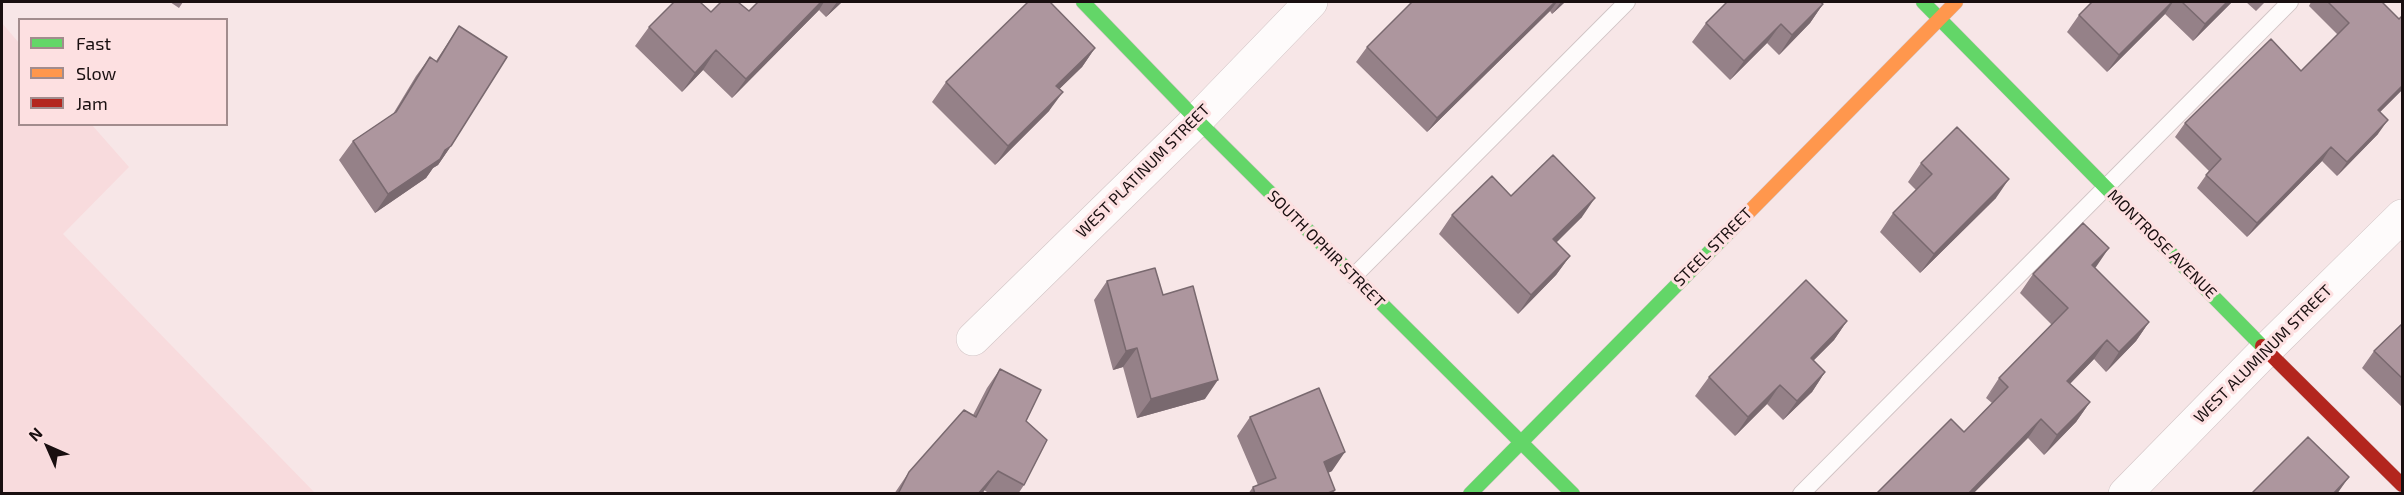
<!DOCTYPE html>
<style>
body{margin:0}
#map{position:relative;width:2404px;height:495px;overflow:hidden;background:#f7e6e7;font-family:"Exo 2",sans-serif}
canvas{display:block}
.frame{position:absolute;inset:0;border:3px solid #190f10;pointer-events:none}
.legend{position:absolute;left:18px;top:18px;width:210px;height:108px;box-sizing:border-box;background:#fde0e1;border:2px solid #a28c8d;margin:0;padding:8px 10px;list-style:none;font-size:18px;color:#190f10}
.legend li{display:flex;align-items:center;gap:12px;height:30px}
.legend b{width:30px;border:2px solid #a28c8d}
.north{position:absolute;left:18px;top:417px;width:60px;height:60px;-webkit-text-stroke:4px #fde0e1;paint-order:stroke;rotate:315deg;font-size:16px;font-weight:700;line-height:24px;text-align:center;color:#190f10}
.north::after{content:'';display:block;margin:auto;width:21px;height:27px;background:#190f10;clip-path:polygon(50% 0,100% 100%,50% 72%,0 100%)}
</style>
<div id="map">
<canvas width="2404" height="495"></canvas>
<div class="frame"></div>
<ul class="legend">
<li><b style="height:8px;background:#63d668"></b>Fast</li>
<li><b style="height:8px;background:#ff974d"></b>Slow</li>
<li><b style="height:8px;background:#b3261e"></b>Jam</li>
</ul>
<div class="north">N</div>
</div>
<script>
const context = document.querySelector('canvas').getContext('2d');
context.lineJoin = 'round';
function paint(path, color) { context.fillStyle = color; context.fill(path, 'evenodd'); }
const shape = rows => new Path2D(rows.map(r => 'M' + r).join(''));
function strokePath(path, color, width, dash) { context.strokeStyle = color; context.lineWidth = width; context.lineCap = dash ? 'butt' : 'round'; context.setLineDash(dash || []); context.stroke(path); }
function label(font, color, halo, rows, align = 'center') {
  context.font = font + ' "Exo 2",sans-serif'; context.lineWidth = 6; context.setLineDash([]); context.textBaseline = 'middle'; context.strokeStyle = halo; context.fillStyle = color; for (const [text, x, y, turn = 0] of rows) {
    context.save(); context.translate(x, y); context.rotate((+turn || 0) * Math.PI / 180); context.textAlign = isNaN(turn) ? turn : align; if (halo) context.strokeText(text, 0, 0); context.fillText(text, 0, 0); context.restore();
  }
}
const built = shape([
 [2,23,19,43,20,124,92,125,129,167,63,234,315,493,2,493]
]);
const lane = shape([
 [1354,276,1627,2],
 [1801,494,2290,2]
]);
const street = shape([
 [973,339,1197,120,1311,2],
 [2125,494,2266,350,2402,216]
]);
const fast = shape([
 [1083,2,1197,120,1573,494],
 [1923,2,2262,346],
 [1470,494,1742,219]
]);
const slow = shape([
 [1742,219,1956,2]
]);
const jam = shape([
 [2262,346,2402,485]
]);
const wall = shape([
 [170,2,183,2,179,8],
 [758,2,842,2,826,17,819,10,732,98,703,70,682,92,635,46,649,27,711,12,749,11],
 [1412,2,1565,2,1552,14,1550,11,1427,132,1356,62,1367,47],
 [2092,2,2232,2,2193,41,2165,14,2107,72,2067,32,2079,15],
 [2246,2,2265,2,2256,11],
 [2311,2,2382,2,2399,19,2403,15,2403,89,2380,112,2378,134,2337,176,2322,161,2247,237,2197,188,2209,171,2175,137,2185,123,2301,71,2338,35,2309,6],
 [1823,4,1810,23,1779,55,1767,43,1730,80,1692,42,1706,23],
 [459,26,451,146,438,165,433,168,426,178,375,213,339,160,353,141,393,114,416,76,430,57,436,61],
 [1095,48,1082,67,1059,89,1049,111,995,165,932,102,946,82],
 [1921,163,1996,198,1920,273,1880,232,1893,213,1916,190,1908,182],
 [1511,196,1582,217,1556,242,1570,256,1556,275,1518,314,1439,234,1452,215],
 [2095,268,2149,322,2136,341,2106,372,2094,359,2070,384,2090,402,2076,422,2044,455,2028,438,1964,432,1992,403,1986,398,1999,378,2052,325,2020,293,2033,274],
 [1107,281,1163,295,1205,399,1137,418,1123,367,1113,370,1094,300],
 [1847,321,1834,340,1813,361,1825,372,1812,392,1783,420,1767,404,1735,436,1695,396,1709,377],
 [2403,323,2403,408,2362,368,2374,351],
 [1000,369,1026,421,1024,485,1018,494,990,494,984,490,982,494,894,494,909,472,973,415,987,388],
 [1250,417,1332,471,1328,473,1335,490,1333,494,1248,494,1253,487,1258,485,1237,436]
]);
const shadedWall = shape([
 [821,2,824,2,819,10,732,98,746,79],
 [837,2,842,2,826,17],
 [1555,2,1557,2,1550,11,1427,132,1437,118],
 [1561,2,1565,2,1552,14],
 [2172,2,2173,2,2165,14,2107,72,2119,55],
 [2227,2,2232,2,2193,41,2205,24],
 [1823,4,1810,23,1779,55,1792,35],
 [1781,24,1767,43,1730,80,1744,61],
 [1095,48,1082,67,1043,105,1056,86],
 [716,50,703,70,682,92,695,73],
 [2403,85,2403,89,2368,124,2378,110],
 [1063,92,1049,111,995,165,1008,146],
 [2388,120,2378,134,2337,176,2347,162],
 [451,146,438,165,433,168,426,178,375,213,388,194],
 [2331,147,2322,161,2247,237,2257,223],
 [2009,179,1996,198,1920,273,1934,254],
 [1595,198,1582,217,1540,259,1553,239],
 [2109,248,2096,267,2079,284,2092,265],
 [1570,256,1556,275,1518,314,1531,295],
 [1847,321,1834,340,1797,377,1811,358],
 [2149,322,2136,341,2106,372,2119,352],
 [2107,340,2094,359,2054,400,2067,381],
 [1137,348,1123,367,1113,370,1126,351],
 [1825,372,1812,392,1783,420,1797,401],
 [1218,380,1205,399,1137,418,1151,399],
 [1780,385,1767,404,1735,436,1748,417],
 [2090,402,2076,422,2044,455,2057,435],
 [2041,419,2028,438,1973,494,1968,494],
 [1345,452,1332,471,1310,481,1324,462],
 [998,471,982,494,978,494],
 [2349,477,2337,494,2333,494]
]);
const building = shape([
 [674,2,700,2,711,12,721,2,738,2,749,11,758,2,821,2,746,79,716,50,695,73,649,27,674,2],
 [1028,2,1050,2,1095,48,1056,86,1063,92,1008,146,946,82,1028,2],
 [1412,2,1555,2,1437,118,1367,47,1412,2],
 [1727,2,1820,2,1823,4,1792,35,1781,24,1744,61,1706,23,1727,2],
 [2092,2,2172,2,2119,55,2079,15,2092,2],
 [2182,2,2227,2,2205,24,2182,2],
 [2328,2,2382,2,2399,19,2403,15,2403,85,2378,110,2388,120,2347,162,2331,147,2257,223,2206,175,2221,159,2185,123,2271,39,2301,71,2349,23,2328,2],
 [459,26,507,57,451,146,445,150,440,159,388,194,353,141,396,112,430,57,437,62,459,26],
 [1957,127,2009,179,1934,254,1893,213,1932,174,1921,163,1957,127],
 [1553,155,1595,198,1553,239,1570,256,1531,295,1452,215,1492,176,1511,196,1553,155],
 [2083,223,2109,248,2092,265,2149,322,2119,352,2107,340,2067,381,2090,402,2057,435,2041,419,1968,494,1876,494,1951,419,1964,432,2008,387,1999,378,2068,308,2033,274,2083,223],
 [1155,268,1163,295,1193,286,1218,380,1151,399,1137,348,1126,351,1107,281,1155,268],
 [1806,280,1847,321,1811,358,1825,372,1797,401,1780,385,1748,417,1709,377,1806,280],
 [2403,323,2403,379,2374,351,2403,323],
 [1000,369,1041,390,1026,421,1047,440,1024,485,998,471,978,494,898,494,909,472,964,410,976,417,1000,369],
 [1319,388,1345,452,1324,462,1335,490,1326,494,1255,494,1253,487,1276,478,1250,417,1319,388],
 [2308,437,2349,477,2333,494,2251,494,2308,437]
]);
const streetNames = [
 ["WEST PLATINUM STREET",1143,171,-45],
 ["MONTROSE AVENUE",2162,244,45],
 ["STEEL STREET",1713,247,-45],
 ["SOUTH OPHIR STREET",1326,249,45],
 ["WEST ALUMINUM STREET",2263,354,-45]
];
paint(built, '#f8dbdd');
strokePath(lane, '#d1c4c5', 18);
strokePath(street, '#d1c4c5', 34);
strokePath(fast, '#d1c4c5', 15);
strokePath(slow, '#d1c4c5', 15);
strokePath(jam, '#d1c4c5', 15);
strokePath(lane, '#fefbfb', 16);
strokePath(street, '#fefbfb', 33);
strokePath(fast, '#63d668', 14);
strokePath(slow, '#ff974d', 14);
strokePath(jam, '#b3261e', 14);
paint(wall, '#958188');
paint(shadedWall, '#79696f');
paint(building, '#ad969e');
strokePath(building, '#79696f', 1.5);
label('16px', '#190f10', '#fde0e1', streetNames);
</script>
